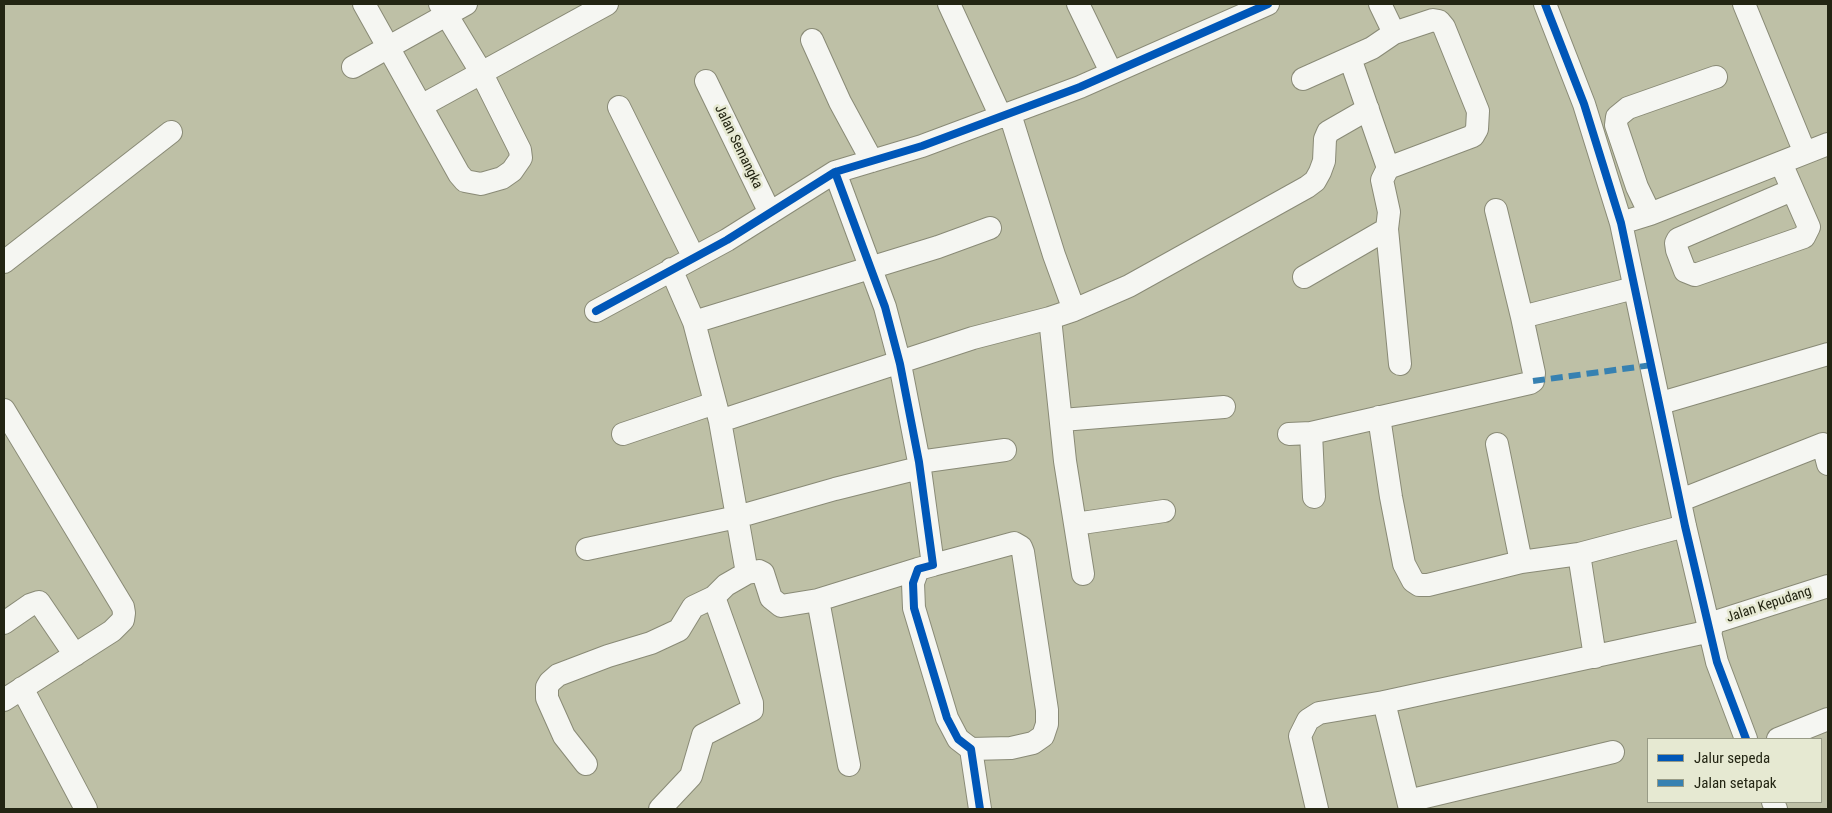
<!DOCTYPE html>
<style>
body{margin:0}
#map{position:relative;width:1832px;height:813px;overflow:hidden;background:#bec0a6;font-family:"Roboto Condensed",sans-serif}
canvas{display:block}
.frame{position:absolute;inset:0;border:5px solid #232513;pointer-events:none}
.legend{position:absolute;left:1647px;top:738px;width:175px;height:65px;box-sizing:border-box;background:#e6e9d2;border:1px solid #989b86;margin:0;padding:6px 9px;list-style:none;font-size:15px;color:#232513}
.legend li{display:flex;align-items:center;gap:10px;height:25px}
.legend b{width:25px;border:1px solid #989b86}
</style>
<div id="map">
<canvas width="1832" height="813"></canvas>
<div class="frame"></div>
<ul class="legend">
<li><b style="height:6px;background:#0057b8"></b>Jalur sepeda</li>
<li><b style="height:6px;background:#3781b1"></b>Jalan setapak</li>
</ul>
</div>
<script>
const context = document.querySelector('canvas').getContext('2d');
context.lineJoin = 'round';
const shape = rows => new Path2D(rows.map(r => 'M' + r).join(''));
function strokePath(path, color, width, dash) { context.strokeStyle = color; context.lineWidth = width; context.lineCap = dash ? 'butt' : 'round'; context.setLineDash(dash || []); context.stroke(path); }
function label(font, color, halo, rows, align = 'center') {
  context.font = font + ' "Roboto Condensed",sans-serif'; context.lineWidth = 5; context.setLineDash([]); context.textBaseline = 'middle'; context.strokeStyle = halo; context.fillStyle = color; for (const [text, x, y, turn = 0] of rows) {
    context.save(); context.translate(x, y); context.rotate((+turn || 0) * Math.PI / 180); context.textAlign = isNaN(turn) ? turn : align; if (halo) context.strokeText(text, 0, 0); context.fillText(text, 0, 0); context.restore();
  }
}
const minor = shape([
 [364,4,459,174,465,181,481,184,502,178,512,171,521,158,520,150,481,72,440,4],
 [949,4,1001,117],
 [1078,4,1111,72],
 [1380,4,1394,33],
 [1545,4,1584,104,1621,223,1685,526,1717,662,1746,739],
 [1744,4,1805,153],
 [812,40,840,102,872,161],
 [1350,58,1388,168,1382,180,1389,212,1387,229,1400,364],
 [353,67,466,4],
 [1303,79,1372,48,1394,33,1433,20,1439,21,1444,27,1478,111,1477,129,1473,136,1388,168],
 [706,81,770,213],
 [421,106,607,4],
 [619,107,694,258],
 [1010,114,1054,255,1074,310,1050,318,1065,461,1083,574],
 [1781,163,1809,227,1804,237,1695,275,1685,271,1677,250,1676,243,1678,239,1792,190],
 [835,172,885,307,900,364,919,462,933,565,918,569,913,583,914,608,947,718,958,739,971,749,980,809],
 [1496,210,1522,317],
 [1650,214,1828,144],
 [1621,223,1650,214,1637,187,1616,125,1617,117,1628,108,1716,77],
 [4,262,171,132],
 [1304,277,1387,229],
 [1074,310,1129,286,1307,187,1315,181,1320,172,1324,161,1325,139,1328,132,1368,109],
 [596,311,727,240,835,172,922,146,1080,87,1268,4],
 [694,322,938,247,990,228],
 [1661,403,1828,354],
 [4,410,123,607,124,613,123,620,112,631,4,700],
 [1379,417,1391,497,1404,564,1413,581,1419,585,1428,585,1521,562,1579,554,1685,526],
 [1062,420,1224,407],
 [720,421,973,338,1050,318],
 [1311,433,1314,497],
 [623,434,715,403],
 [1289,434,1311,433,1530,383,1533,381,1534,373,1522,317,1634,288],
 [1497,444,1521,562],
 [919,462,1005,450],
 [1681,500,1823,444,1828,464],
 [1075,524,1164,511],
 [587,549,737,517,835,489,919,468],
 [1579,554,1595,657],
 [933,565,1014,543,1021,547,1023,552,1047,710,1047,724,1043,736,1033,743,1011,748,971,749],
 [747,573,759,571,763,573,771,598,781,606,818,600,918,569],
 [818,600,849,765],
 [4,623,30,605,39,602,75,655],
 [1709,624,1828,586],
 [22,688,86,809],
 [1778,739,1828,719],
 [586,764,564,736,547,698,547,687,550,682,558,675,608,656,651,643,679,630,693,607,714,597,726,585,747,573,720,421,694,322,671,269],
 [1408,801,1613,752],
 [1773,802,1776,809],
 [660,809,691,776,703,735,752,710,752,703,714,597],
 [1317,809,1300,736,1308,720,1319,713,1384,702],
 [1410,809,1384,702,1711,631]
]);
const quiet = shape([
 [1533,381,1652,365]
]);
const cycleway = shape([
 [1545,4,1584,104,1621,223,1685,526,1717,662,1746,739],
 [835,172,885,307,900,364,919,462,933,565,918,569,913,583,914,608,947,718,958,739,971,749,980,809],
 [596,311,727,240,835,172,922,146,1080,87,1268,4]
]);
const streetNames = [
 ["Jalan Semangka",738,147,64],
 ["Jalan Kepudang",1769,605,-18]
];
strokePath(minor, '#898a76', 24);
strokePath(minor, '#f5f6f2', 22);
strokePath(quiet, '#3781b1', 6, [12, 6]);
strokePath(cycleway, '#0057b8', 8);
label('14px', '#232513', '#e6e9d2', streetNames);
</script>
